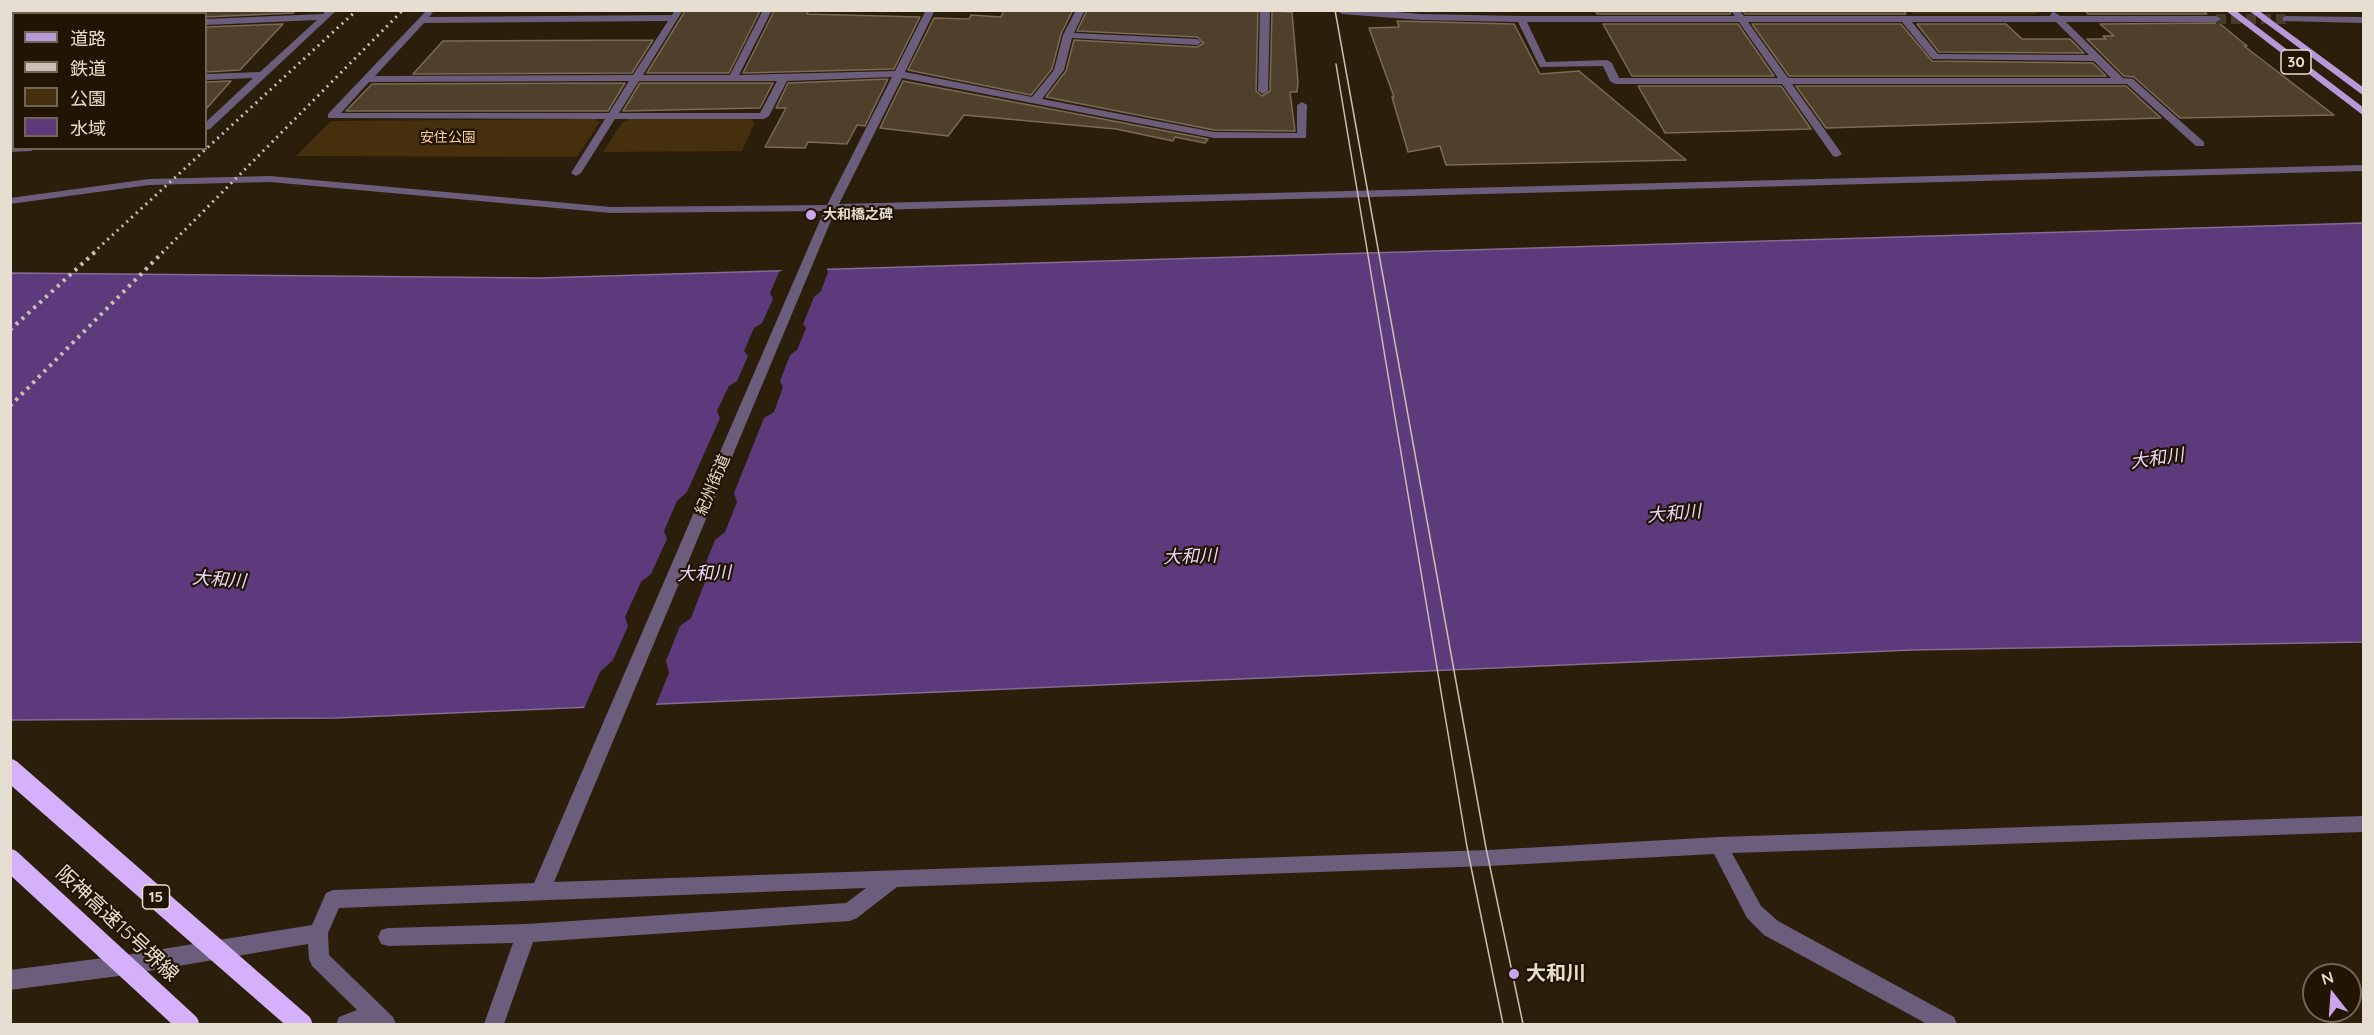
<!DOCTYPE html>
<meta charset="utf-8">
<style>
body{margin:0}
#map{position:relative;width:2374px;height:1035px;overflow:hidden;background:#2b1e0b;font-family:Quicksand,"Noto Sans JP",sans-serif}
canvas{display:block}
.frame{position:absolute;inset:0;border:12px solid #e7ded2;pointer-events:none}
.legend{position:absolute;left:12px;top:12px;width:195px;height:138px;box-sizing:border-box;background:#211403;border:2px solid #706556;margin:0;padding:8px 10px;list-style:none;font-size:18px;color:#e7ded2}
.legend li{display:flex;align-items:center;gap:12px;height:30px}
.legend b{width:30px;border:2px solid #706556}
.north{position:absolute;left:2302px;top:963px;width:60px;height:60px;box-sizing:border-box;background:#211403;border:2px solid #706556;border-radius:50%;rotate:343deg;font-size:16px;font-weight:700;line-height:24px;text-align:center;color:#e7ded2}
.north::after{content:'';display:block;margin:auto;width:21px;height:27px;background:#c9a5ee;clip-path:polygon(50% 0,100% 100%,50% 72%,0 100%)}
</style>
<div id="map">
<canvas width="2374" height="1035"></canvas>
<div class="frame"></div>
<ul class="legend">
<li><b style="height:8px;background:#b799d7"></b>道路</li>
<li><b style="height:8px;background:#c9bfb2"></b>鉄道</li>
<li><b style="height:16px;background:#452f0c"></b>公園</li>
<li><b style="height:16px;background:#5c3a7b"></b>水域</li>
</ul>
<div class="north">N</div>
</div>
<script>
const context = document.querySelector('canvas').getContext('2d');
context.lineJoin = 'round';
function paint(path, color) { context.fillStyle = color; context.fill(path, 'evenodd'); }
const shape = rows => new Path2D(rows.map(r => 'M' + r).join(''));
function strokePath(path, color, width, dash) { context.strokeStyle = color; context.lineWidth = width; context.lineCap = dash ? 'butt' : 'round'; context.setLineDash(dash || []); context.stroke(path); }
function label(font, color, halo, rows, align = 'center') {
  context.font = font + ' Quicksand,"Noto Sans JP",sans-serif'; context.lineWidth = 4.5; context.setLineDash([]); context.textBaseline = 'middle'; context.strokeStyle = halo; context.fillStyle = color; for (const [text, x, y, turn = 0] of rows) {
    context.save(); context.translate(x, y); context.rotate((+turn || 0) * Math.PI / 180); context.textAlign = isNaN(turn) ? turn : align; if (halo) context.strokeText(text, 0, 0); context.fillText(text, 0, 0); context.restore();
  }
}
const green = shape([
 [1910,11,2041,11,2036,14,1913,14],
 [595,119,600,122,577,157,296,156,331,121],
 [630,119,750,119,755,122,742,151,603,152,622,123]
]);
const water = shape([
 [2363,223,2363,642,1912,650,336,718,11,720,11,273,540,278,2363,223]
]);
const pier = shape([
 [826,267,828,272,821,291,814,297,803,324,806,328,797,350,790,355,780,381,783,387,774,412,764,418,734,493,737,502,725,532,715,540,701,575,705,582,691,618,680,626,666,661,669,673,655,707,583,711,600,672,613,660,628,626,625,617,641,582,651,574,667,539,664,531,677,501,687,492,720,418,717,411,729,386,737,381,748,356,744,351,754,328,762,323,773,299,770,293,779,272,786,268]
]);
const building = shape([
 [206,10,295,10,293,13,206,17,206,10],
 [809,10,807,14,920,17,894,69,743,73,774,11,809,10],
 [1004,10,1073,10,1061,34,1052,69,1031,95,908,70,934,18,969,19,971,15,1001,17,1004,10],
 [1087,10,1258,11,1256,91,1262,96,1270,91,1272,11,1292,12,1298,82,1297,92,1290,92,1295,131,1214,130,1046,97,1066,71,1074,40,1197,47,1204,43,1197,37,1077,31,1087,10],
 [1595,10,1732,10,1730,14,1597,14,1595,10],
 [1742,10,1903,10,1906,14,1745,14,1742,10],
 [2085,10,2203,10,2207,14,2088,14,2085,10],
 [685,11,760,11,729,73,647,73,685,11],
 [1397,21,1514,24,1540,74,1579,71,1686,160,1446,165,1440,146,1408,152,1392,97,1394,97,1369,28,1399,27,1397,21],
 [2219,23,2247,46,2244,46,2334,115,2180,118,2134,77,2124,76,2087,39,2106,39,2103,36,2114,36,2100,24,2219,23],
 [283,24,240,70,206,72,206,27,283,24],
 [1603,24,1738,24,1774,76,1632,76,1603,24],
 [1752,24,1901,24,1932,61,2093,63,2106,76,1789,76,1752,24],
 [1917,24,2006,24,2022,39,2070,39,2084,53,1939,52,1917,24],
 [653,40,632,73,413,74,443,41,653,40],
 [888,79,865,126,857,125,847,144,808,142,805,148,765,147,786,108,776,108,788,83,888,79],
 [231,81,206,109,206,82,231,81],
 [903,81,1208,139,1205,143,1175,137,1173,141,1116,129,964,115,948,136,880,128,903,81],
 [625,83,608,111,346,111,372,84,625,83],
 [640,83,773,83,760,108,623,111,640,83],
 [1638,86,1781,86,1811,129,1665,133,1638,86],
 [1796,86,2126,86,2161,118,1826,128,1796,86]
]);
const streetTunnel = shape([
 [2216,19,2286,19]
]);
const street = shape([
 [78,10,88,10,86,14,76,14,78,10],
 [327,10,337,10,210,129,206,130,206,122,253,78,206,80,206,74,260,72,317,20,206,25,206,19,323,14,327,10],
 [427,10,433,13,429,17,672,15,675,10,683,10,643,75,730,75,763,10,772,10,739,75,895,71,926,10,935,10,905,72,1032,97,1054,70,1063,35,1076,10,1085,10,1074,33,1197,39,1202,42,1197,45,1072,38,1064,70,1042,99,1214,132,1297,133,1297,105,1302,102,1307,105,1306,138,1214,138,902,78,839,204,2364,165,2364,171,835,211,554,882,1488,850,1719,837,2364,816,2364,832,1732,853,1761,906,1778,921,1954,1017,1957,1024,1927,1024,1764,935,1747,918,1714,854,1488,866,897,887,857,918,850,921,533,942,504,1024,484,1024,513,943,388,946,381,944,378,937,381,930,388,928,526,924,846,903,866,888,339,908,328,933,329,955,393,1017,396,1024,336,1024,339,1017,357,1010,312,966,309,959,308,944,119,976,10,990,10,970,119,956,312,925,326,893,333,890,534,883,824,211,611,213,270,182,149,185,10,204,10,198,149,179,270,176,611,207,827,205,892,77,787,81,769,116,764,119,615,119,581,173,576,176,571,173,605,119,328,118,328,114,427,10],
 [668,21,633,75,375,76,424,23,668,21],
 [629,81,609,113,341,113,369,82,629,81],
 [639,81,777,81,760,113,619,113,639,81],
 [1260,10,1270,10,1268,91,1263,94,1258,91,1260,10],
 [1371,10,1421,14,1521,16,1735,16,1732,13,1736,10,1740,11,1744,16,2050,16,2051,13,2054,12,2060,16,2216,16,2221,19,2216,22,2066,22,2123,78,2133,79,2204,142,2204,146,2196,146,2127,84,1792,84,1842,154,1837,157,1833,156,1782,84,1615,84,1610,81,1603,66,1540,67,1518,22,1421,20,1342,14,1337,11,1371,10],
 [1527,22,1739,22,1778,78,1619,78,1612,63,1607,60,1546,62,1527,22],
 [1748,22,1902,22,1932,59,2094,61,2111,78,1788,78,1748,22],
 [1912,22,2056,22,2089,55,1938,54,1912,22],
 [2286,16,2364,17,2364,23,2283,21,2283,17,2286,16],
 [10,27,14,27,14,33,10,33,10,27],
 [14,67,14,74,10,75,10,68,14,67],
 [10,82,14,82,14,88,10,88,10,82],
 [10,146,14,146,14,148,36,148,31,151,10,152,10,146]
]);
const primary = shape([
 [2225,10,2235,10,2364,108,2364,116,2225,10],
 [2248,10,2258,10,2364,88,2364,96,2248,10]
]);
const tram = shape([
 [1335,10,1486,848,1523,1024],
 [1336,64,1467,847,1503,1024]
]);
const railFar1 = shape([
 [93,253,357,10],
 [162,253,403,10]
]);
const rail = shape([
 [10,330,95,252],
 [10,406,163,252]
]);
const highwayBridge = shape([
 [10,770,301,1024],
 [10,860,188,1024]
]);
const markers = [
 [811,215,6,"#c9a5ee"],
 [1514,974,6,"#c9a5ee"]
];
const farParknames = [
 ["安住公園",448,138]
];
const farPoinames = [
 ["大和橋之碑",823,215]
];
const shields = [
 [2296,62,30],
 [156,897,27]
];
const shieldNames = [
 ["30",2296,62],
 ["15",156,897]
];
const streetNames = [
 ["紀州街道",713,485,-67]
];
const waterNames = [
 ["大和川",2157,459,-8],
 ["大和川",1674,514,-5],
 ["大和川",1190,557,-2],
 ["大和川",704,574,-2],
 ["大和川",219,580,4]
];
const nearStreetnames = [
 ["阪神高速15号堺線",117,924,43]
];
const nearPoinames = [
 ["大和川",1526,974]
];
paint(green, '#452f0c');
paint(water, '#5c3a7b');
strokePath(water, '#866b95', 1.5);
paint(pier, '#2b1e0b');
paint(building, '#4f402c');
strokePath(building, '#7b6b56', 1.5);
strokePath(streetTunnel, '#473b29', 10, [10, 5]);
paint(street, '#6b5d7b');
paint(primary, '#b799d7');
strokePath(tram, '#c9bfb2', 1.5);
strokePath(railFar1, '#c9bfb2', 3, [2, 4.5]);
strokePath(rail, '#c9bfb2', 4, [3, 5]);
strokePath(highwayBridge, '#d5b1fc', 22);
for (const [x, y, r, color] of markers) { const dot = new Path2D(); dot.arc(x, y, r, 0, 2 * Math.PI); context.fillStyle = color; context.fill(dot); strokePath(dot, '#211403', 2); }
label('14px', '#f9d09a', '#211403', farParknames);
label('bold 14px', '#e7ded2', '#211403', farPoinames, 'left');
for (const [x, y, w] of shields) { const box = new Path2D(); box.roundRect(x - w / 2, y - 12, w, 24, 4.5); context.fillStyle = '#211403'; context.fill(box); strokePath(box, '#e7ded2', 1.5); }
label('bold 15px', '#e7ded2', null, shieldNames);
label('16px', '#e7ded2', '#211403', streetNames);
label('italic 18px', '#ead8ff', '#211403', waterNames);
label('20px', '#e7ded2', '#211403', nearStreetnames);
label('bold 20px', '#e7ded2', '#211403', nearPoinames, 'left');
</script>
